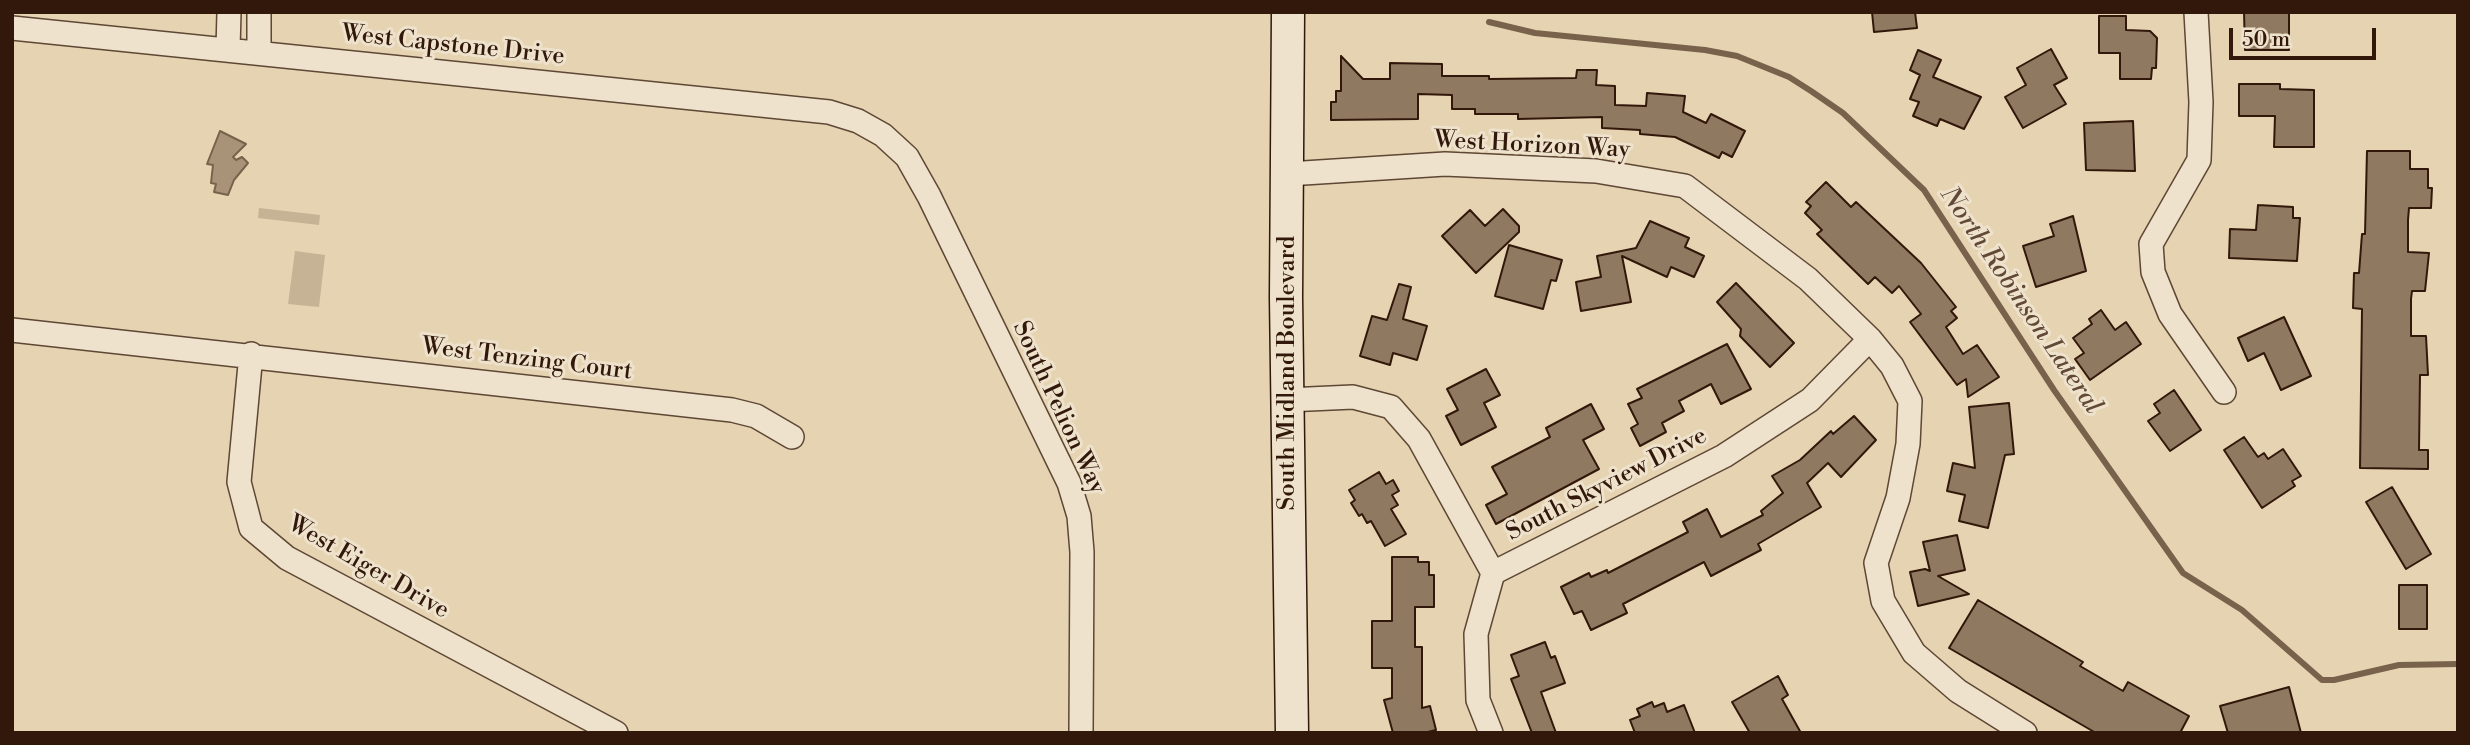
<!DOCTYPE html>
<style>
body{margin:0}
#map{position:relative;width:2470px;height:745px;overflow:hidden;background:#e5d3b1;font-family:"Libre Bodoni",serif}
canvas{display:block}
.frame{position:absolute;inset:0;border:14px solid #31180a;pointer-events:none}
.scale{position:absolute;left:2229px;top:28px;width:147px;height:32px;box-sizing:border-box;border:4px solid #31180a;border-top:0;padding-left:9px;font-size:21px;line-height:24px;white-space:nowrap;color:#31180a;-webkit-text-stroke:5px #eee2cc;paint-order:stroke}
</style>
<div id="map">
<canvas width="2470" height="745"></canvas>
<div class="frame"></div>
<div class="scale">50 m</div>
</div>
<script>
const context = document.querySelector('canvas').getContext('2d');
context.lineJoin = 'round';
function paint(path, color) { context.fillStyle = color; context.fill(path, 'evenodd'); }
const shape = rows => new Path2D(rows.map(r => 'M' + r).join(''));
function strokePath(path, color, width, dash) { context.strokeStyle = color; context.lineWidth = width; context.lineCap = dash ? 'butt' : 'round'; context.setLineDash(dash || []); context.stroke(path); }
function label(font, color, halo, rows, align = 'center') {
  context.font = font + ' "Libre Bodoni",serif'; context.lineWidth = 6; context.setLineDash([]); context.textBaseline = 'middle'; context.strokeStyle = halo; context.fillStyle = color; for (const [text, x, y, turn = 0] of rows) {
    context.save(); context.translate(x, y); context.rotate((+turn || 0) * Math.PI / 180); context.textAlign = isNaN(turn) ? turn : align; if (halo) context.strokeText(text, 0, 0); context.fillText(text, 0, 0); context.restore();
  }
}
const green = shape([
 [259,208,320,215,319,225,258,218],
 [295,251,325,255,319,307,288,304]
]);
const water = shape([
 [220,131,246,144,233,157,236,160,242,157,248,163,234,180,228,195,214,192,216,184,211,183,213,165,207,164,220,131]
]);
const stream = shape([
 [1489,22,1535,33,1705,50,1737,56,1789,77,1811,91,1843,113,1924,190,2054,390,2183,573,2242,610,2322,680,2334,680,2399,665,2458,664]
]);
const building = shape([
 [1872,12,1915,12,1917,28,1874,32,1872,12],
 [2244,12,2289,12,2289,50,2245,50,2244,12],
 [2099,16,2126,16,2126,30,2150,31,2157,38,2156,68,2152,68,2151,79,2120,79,2120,53,2099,53,2099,16],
 [2051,49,2067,78,2054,85,2066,104,2023,128,2005,97,2026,85,2017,68,2051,49],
 [1918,50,1941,60,1933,77,1981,97,1964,129,1940,119,1937,126,1913,116,1919,102,1910,99,1920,75,1910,70,1918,50],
 [1341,56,1363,79,1390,79,1390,63,1442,64,1442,76,1489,76,1489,79,1576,78,1577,70,1597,70,1596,85,1615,86,1615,105,1646,106,1647,93,1685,96,1683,112,1706,123,1711,114,1745,131,1732,157,1722,152,1719,158,1675,137,1640,134,1640,130,1602,128,1602,117,1518,119,1518,114,1475,114,1475,109,1452,109,1452,95,1418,94,1418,119,1331,120,1331,102,1336,102,1336,91,1341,91,1341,56],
 [2239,84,2280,84,2280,89,2314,90,2314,147,2274,147,2275,116,2239,116,2239,84],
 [2133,121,2135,171,2086,170,2084,123,2133,121],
 [2367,151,2410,151,2410,169,2428,169,2428,188,2432,188,2431,208,2409,208,2408,220,2408,252,2429,253,2425,291,2412,291,2411,299,2411,336,2426,336,2428,375,2420,375,2419,450,2428,450,2428,469,2360,468,2362,309,2353,308,2354,273,2359,273,2362,234,2365,234,2367,151],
 [1826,182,1851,207,1856,202,1921,263,1956,307,1951,311,1957,318,1946,327,1963,354,1977,345,1999,377,1968,397,1966,379,1957,385,1910,322,1921,314,1899,286,1892,293,1875,277,1868,284,1817,234,1822,230,1805,213,1811,206,1806,202,1826,182],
 [2258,205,2293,207,2293,218,2300,218,2297,261,2229,258,2230,229,2256,230,2258,205],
 [1503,209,1519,226,1519,232,1476,273,1442,236,1470,210,1485,226,1503,209],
 [2073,216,2086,271,2036,287,2023,246,2054,236,2050,224,2073,216],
 [1650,221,1689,238,1685,247,1704,256,1694,277,1671,267,1667,277,1622,256,1631,302,1581,311,1576,282,1601,277,1597,256,1636,248,1650,221],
 [1509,245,1562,260,1556,281,1551,280,1543,309,1495,296,1509,245],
 [1736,283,1794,343,1770,367,1740,336,1741,329,1717,302,1736,283],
 [1399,284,1411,287,1403,319,1427,326,1417,360,1393,353,1390,365,1360,356,1372,316,1387,320,1399,284],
 [2101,310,2115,330,2126,322,2141,344,2090,380,2075,359,2084,353,2073,338,2092,324,2089,319,2101,310],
 [2284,317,2311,376,2281,390,2264,353,2248,361,2238,338,2284,317],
 [1727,344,1751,389,1721,404,1711,384,1679,401,1684,411,1662,423,1666,432,1640,446,1631,428,1638,424,1628,404,1642,398,1637,389,1727,344],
 [1486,369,1500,395,1484,403,1496,427,1461,445,1446,416,1458,410,1447,389,1486,369],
 [2174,390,2201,430,2170,451,2148,421,2160,413,2154,404,2174,390],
 [2009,403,2014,454,2005,455,1988,528,1959,521,1965,495,1947,491,1953,463,1975,468,1969,407,2009,403],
 [1591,404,1604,429,1583,440,1599,469,1496,524,1486,505,1507,494,1492,467,1550,437,1546,428,1591,404],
 [1854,416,1876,440,1841,477,1828,463,1807,483,1821,507,1758,544,1761,550,1711,576,1704,562,1623,604,1627,613,1591,630,1582,611,1574,614,1561,587,1589,573,1591,577,1607,570,1608,573,1688,532,1683,522,1707,509,1721,537,1763,515,1761,511,1783,493,1772,476,1800,460,1831,431,1833,434,1854,416],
 [2244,437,2258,457,2264,453,2268,459,2283,449,2301,476,2292,481,2295,486,2262,508,2224,450,2244,437],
 [1379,472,1386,484,1393,480,1399,491,1392,495,1398,505,1391,509,1406,534,1385,546,1371,521,1367,523,1362,514,1359,516,1351,503,1355,500,1349,490,1379,472],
 [2392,487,2431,554,2406,569,2366,502,2392,487],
 [1957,535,1965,570,1938,576,1969,594,1918,606,1910,572,1925,569,1930,571,1923,542,1957,535],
 [1392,557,1418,557,1418,562,1429,562,1429,575,1434,575,1434,607,1415,607,1415,647,1422,647,1422,708,1430,706,1436,730,1424,733,1393,733,1384,700,1392,698,1392,668,1372,668,1372,621,1392,621,1392,557],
 [2399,585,2427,585,2427,629,2399,629,2399,585],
 [1978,600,2083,662,2080,666,2123,691,2128,682,2189,716,2180,733,2096,733,1949,648,1978,600],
 [1545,642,1551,658,1555,656,1565,683,1541,692,1556,733,1532,733,1511,679,1519,676,1511,655,1545,642],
 [1778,676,1788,695,1782,699,1801,733,1750,733,1732,702,1778,676],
 [2289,687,2301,733,2228,733,2220,706,2289,687],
 [1652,702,1654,707,1664,703,1667,712,1684,705,1695,733,1635,733,1630,720,1640,716,1637,709,1652,702]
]);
const street = shape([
 [259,12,259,52],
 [2196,12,2201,102,2199,160,2151,244,2153,272,2170,314,2224,392],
 [12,28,829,112,858,121,883,135,907,157,929,196,1069,483,1079,516,1082,552,1081,733],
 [228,49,229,12],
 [1288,174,1445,164,1596,171,1685,186,1808,279,1870,339,1892,366,1910,401,1908,444,1898,498,1876,563,1883,601,1914,653,1958,691,2025,733],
 [12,330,732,410,756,416,792,437],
 [251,354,239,482,251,528,287,558,616,733],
 [1287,400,1353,397,1391,407,1419,439,1493,573],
 [1491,733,1478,700,1476,634,1493,573,1724,456,1810,400,1870,339]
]);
const secondary = shape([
 [1288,12,1286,297,1292,733]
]);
const streetNames = [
 ["West Capstone Drive",453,46,6],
 ["West Horizon Way",1532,146,3],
 ["West Tenzing Court",527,360,7],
 ["South Midland Boulevard",1288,373,-90],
 ["South Pelion Way",1058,408,65],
 ["South Skyview Drive",1607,485,-27],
 ["West Eiger Drive",368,568,30]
];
const waterNames = [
 ["North Robinson Lateral",2020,301,56]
];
paint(green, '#c6b395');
paint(water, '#a89378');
strokePath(water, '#78624c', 2);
strokePath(stream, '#78624c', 6);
paint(building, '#8f7961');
strokePath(building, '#31180a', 2);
strokePath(street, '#5e4734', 26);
strokePath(secondary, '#31180a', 35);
strokePath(street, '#eee2cc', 23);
strokePath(secondary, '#eee2cc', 32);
label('24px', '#31180a', '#eee2cc', streetNames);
label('italic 26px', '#614936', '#eee2cc', waterNames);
</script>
